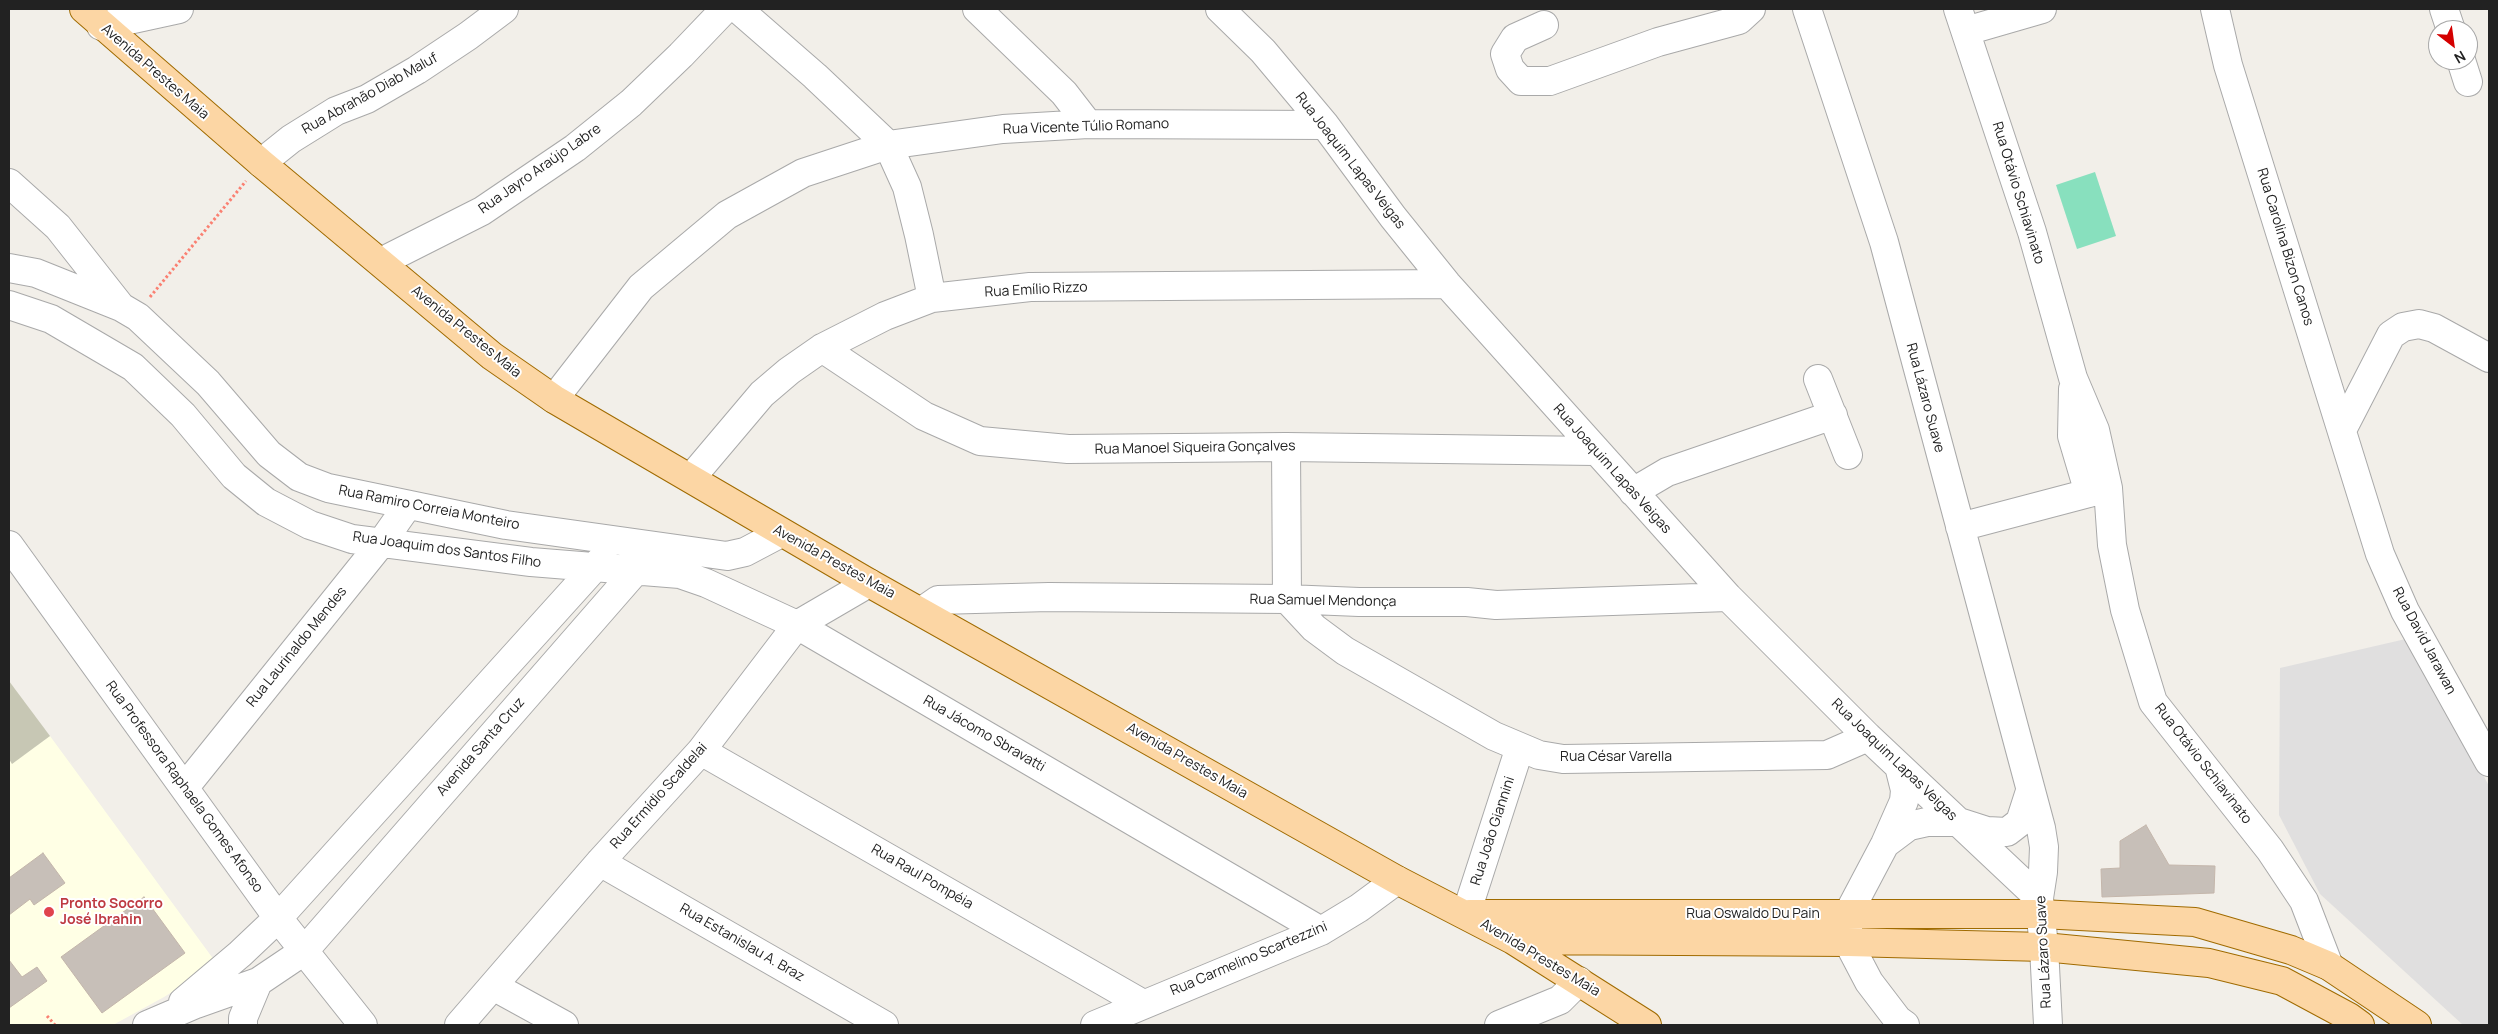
<!DOCTYPE html>
<meta charset="utf-8">
<style>
body{margin:0}
#map{position:relative;width:2498px;height:1034px;overflow:hidden;background:#f2efe9;font-family:Manrope,sans-serif}
canvas{display:block}
.frame{position:absolute;inset:0;border:10px solid #222;pointer-events:none}
.north{position:absolute;left:2428px;top:20px;width:50px;height:50px;box-sizing:border-box;background:#fff;border:1px solid #a7a7a7;border-radius:50%;rotate:150deg;font-size:14px;font-weight:700;line-height:20px;text-align:center;color:#222}
.north::after{content:'';display:block;margin:auto;width:18px;height:22px;background:#d40000;clip-path:polygon(50% 0,100% 100%,50% 72%,0 100%)}
</style>
<div id="map">
<canvas width="2498" height="1034"></canvas>
<div class="frame"></div>
<div class="north">N</div>
</div>
<script>
const context = document.querySelector('canvas').getContext('2d');
context.lineJoin = 'round';
function paint(path, color) { context.fillStyle = color; context.fill(path, 'evenodd'); }
const shape = rows => new Path2D(rows.map(r => 'M' + r).join(''));
function strokePath(path, color, width, dash) { context.strokeStyle = color; context.lineWidth = width; context.lineCap = dash ? 'butt' : 'round'; context.setLineDash(dash || []); context.stroke(path); }
function label(font, color, halo, rows, align = 'center') {
  context.font = font + ' Manrope,sans-serif'; context.lineWidth = 4; context.setLineDash([]); context.textBaseline = 'middle'; context.strokeStyle = halo; context.fillStyle = color; for (const [text, x, y, turn = 0] of rows) {
    context.save(); context.translate(x, y); context.rotate((+turn || 0) * Math.PI / 180); context.textAlign = isNaN(turn) ? turn : align; if (halo) context.strokeText(text, 0, 0); context.fillText(text, 0, 0); context.restore();
  }
}
const residential = shape([
 [2410,638,2489,786,2489,1025,2463,1025,2320,894,2279,815,2280,668]
]);
const education = shape([
 [50,736,217,964,164,997,113,1025,9,1025,9,759,12,763]
]);
const construction = shape([
 [9,681,50,736,12,764,9,759]
]);
const pitch = shape([
 [2095,172,2116,236,2077,249,2056,185]
]);
const building = shape([
 [2146,825,2169,865,2215,866,2214,893,2102,897,2101,869,2120,868,2120,841,2146,825],
 [43,853,65,883,34,905,30,899,9,915,9,878,43,853],
 [144,897,185,953,102,1013,61,957,144,897],
 [9,960,22,977,37,967,47,981,9,1008,9,960]
]);
const path = shape([
 [150,297,246,181],
 [47,1016,55,1025]
]);
const minor = shape([
 [738,9,815,76,888,145,907,187,919,235,932,298],
 [977,9,1064,93,1088,124],
 [1220,9,1263,51,1325,125,1393,217,1447,284,1728,597,1868,737,2039,898],
 [1807,9,1884,242,2041,828,2044,847,2043,872,2039,898,2044,947,2048,1025],
 [1958,9,2032,232,2073,378,2095,430,2108,488,2112,545,2125,610,2153,702,2270,850,2304,901,2329,966],
 [2215,9,2228,65,2380,554,2405,611,2489,762],
 [2444,9,2451,30],
 [1544,25,1515,38,1505,54,1510,69,1521,81,1550,81,1658,42,1739,20,1751,9],
 [101,26,179,9],
 [1966,31,2042,9],
 [2461,60,2468,82],
 [261,163,291,139,336,111,367,99,417,70,468,36,504,9],
 [9,183,58,227,121,307],
 [381,262,482,211,575,148,631,103,681,55,725,9],
 [9,268,36,273,121,307,138,317,208,383,269,454,299,477,328,488,506,525,727,556,745,552,781,533],
 [9,305,51,319,133,367,183,415,234,476,266,502,310,525,352,539,531,562,680,574,706,583,797,625,1321,931],
 [822,348,924,416,980,441,1068,449,1286,447,1595,451],
 [1818,379,1848,455],
 [2073,389,2072,436,2089,493],
 [554,399,641,287,727,215,803,173,888,145,1003,129,1088,124,1325,125],
 [2342,430,2391,335,2403,327,2419,324,2434,328,2489,358],
 [1286,447,1287,599],
 [691,478,762,394,789,371,822,348,885,316,932,298,1030,287,1447,284],
 [1633,492,1667,472,1833,415],
 [1960,527,2108,488],
 [9,545,278,918,363,1025],
 [1287,599,1314,628,1345,651,1494,736,1539,755,1563,759,1827,755,1868,737],
 [922,611,938,600,1049,597,1287,599,1359,602,1467,602,1496,605,1728,597],
 [701,751,1143,1004],
 [1899,766,1905,790,1904,801,1885,844,1848,914,1848,942,1869,982,1898,1020,1905,1025],
 [185,787,382,542,408,505],
 [1885,844,1909,826,1927,822,1959,822,1987,831,2007,832,2020,822,2030,791],
 [600,862,884,1025],
 [1466,914,1520,747],
 [493,986,564,1025],
 [183,1002,240,954,278,918,603,558],
 [147,1025,196,1004,258,982,304,951,645,560],
 [243,1025,243,1018,258,982],
 [459,1025,600,862,701,751,797,625,869,583],
 [1095,1025,1321,931,1359,908,1397,880],
 [1499,1025,1560,1000,1579,981]
]);
const major = shape([
 [84,9,261,163,492,356,554,399,869,583,1397,880,1513,940,1647,1025],
 [1469,914,2041,914,2195,922,2291,950,2329,966,2417,1025],
 [1513,940,1848,942,2044,947,2209,963,2282,981,2349,1017,2360,1025]
]);
const markers = [
 [49,912,6,"#e0444e"]
];
const streetNames = [
 ["Avenida Prestes Maia",155,72,41],
 ["Rua Abrahão Diab Maluf",370,94,-29],
 ["Rua Vicente Túlio Romano",1086,127,-2],
 ["Rua Joaquim Lapas Veigas",1350,161,52],
 ["Rua Jayro Araújo Labre",540,169,-35],
 ["Rua Otávio Schiavinato",2018,193,73],
 ["Rua Carolina Bizon Canos",2285,247,73],
 ["Rua Emílio Rizzo",1036,290,-3],
 ["Avenida Prestes Maia",466,332,39],
 ["Rua Lázaro Suave",1925,398,75],
 ["Rua Manoel Siqueira Gonçalves",1195,448,-1],
 ["Rua Joaquim Lapas Veigas",1612,469,48],
 ["Rua Ramiro Correia Monteiro",429,508,11],
 ["Rua Joaquim dos Santos Filho",447,550,8],
 ["Avenida Prestes Maia",834,562,29],
 ["Rua Samuel Mendonça",1323,601,1],
 ["Rua David Jarawan",2424,641,62],
 ["Rua Laurinaldo Mendes",297,647,-51],
 ["Rua Jácomo Sbravatti",984,734,30],
 ["Avenida Santa Cruz",481,747,-49],
 ["Rua César Varella",1616,757],
 ["Rua Joaquim Lapas Veigas",1894,760,44],
 ["Avenida Prestes Maia",1187,761,30],
 ["Rua Otávio Schiavinato",2203,764,52],
 ["Rua Professora Raphaela Gomes Afonso",184,787,54],
 ["Rua Ermídio Scaldelai",659,796,-48],
 ["Rua João Giannini",1493,831,-72],
 ["Rua Raul Pompéia",922,877,30],
 ["Rua Oswaldo Du Pain",1753,914],
 ["Rua Estanislau A. Braz",742,943,30],
 ["Rua Lázaro Suave",2044,952,-93],
 ["Avenida Prestes Maia",1540,958,31],
 ["Rua Carmelino Scartezzini",1249,959,-23]
];
const healthNames = [
 ["Pronto Socorro",60,904],
 ["José Ibrahin",60,920]
];
paint(residential, '#e0dfdf');
paint(education, '#ffffe5');
paint(construction, '#c7c7b4');
paint(pitch, '#88e0be');
paint(building, '#c7bfb8');
strokePath(building, '#c4b6ab', 1);
strokePath(minor, '#a9a9a9', 30);
strokePath(major, '#a06b00', 30);
strokePath(path, '#fa8072', 3, [2.5, 2.5]);
strokePath(minor, '#fff', 28);
strokePath(major, '#fcd6a4', 28);
for (const [x, y, r, color] of markers) { const dot = new Path2D(); dot.arc(x, y, r, 0, 2 * Math.PI); context.fillStyle = color; context.fill(dot); strokePath(dot, '#fff', 2); }
label('14px', '#222', '#fff', streetNames);
label('bold 14px', '#be3a42', '#fff', healthNames, 'left');
</script>
